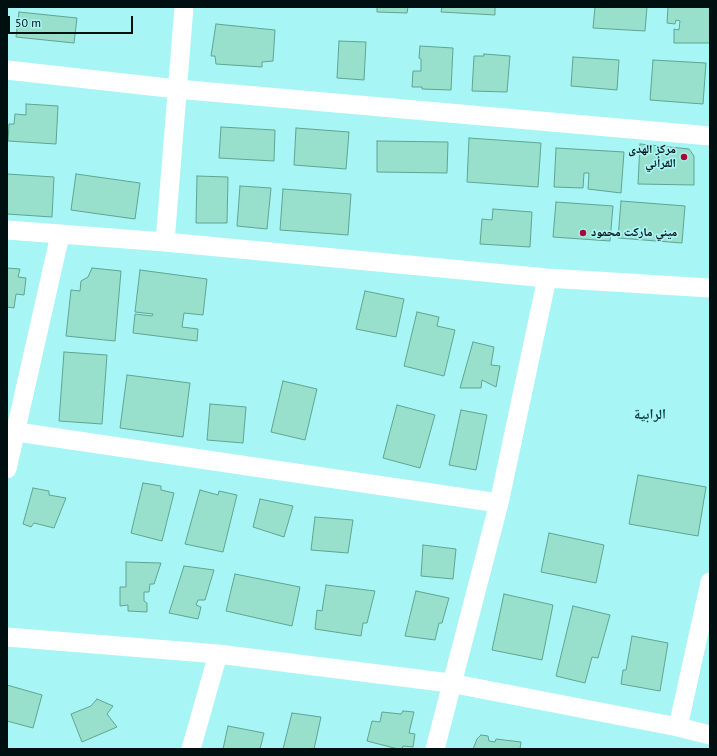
<!DOCTYPE html>
<meta charset="utf-8">
<style>
body{margin:0}
#map{position:relative;width:717px;height:756px;overflow:hidden;background:#a8f5f5;font-family:"PT Sans",sans-serif}
canvas{display:block}
.frame{position:absolute;inset:0;border:8px solid #000f10;pointer-events:none}
.scale{position:absolute;left:8px;top:16px;width:125px;height:18px;box-sizing:border-box;border:2px solid #000f10;border-top:0;padding-left:5px;font-size:12px;line-height:14px;white-space:nowrap;color:#000f10;-webkit-text-stroke:3px #a8f5f5;paint-order:stroke}
</style>
<div id="map">
<canvas width="717" height="756"></canvas>
<div class="frame"></div>
<div class="scale">50 m</div>
</div>
<script>
const context = document.querySelector('canvas').getContext('2d');
context.lineJoin = 'round';
function paint(path, color) { context.fillStyle = color; context.fill(path, 'evenodd'); }
const shape = rows => new Path2D(rows.map(r => 'M' + r).join(''));
function strokePath(path, color, width, dash) { context.strokeStyle = color; context.lineWidth = width; context.lineCap = dash ? 'butt' : 'round'; context.setLineDash(dash || []); context.stroke(path); }
function label(font, color, halo, rows, align = 'center') {
  context.font = font + ' "PT Sans","Noto Naskh Arabic",sans-serif'; context.lineWidth = 3.5; context.setLineDash([]); context.textBaseline = 'middle'; context.strokeStyle = halo; context.fillStyle = color; for (const [text, x, y, turn = 0] of rows) {
    context.save(); context.translate(x, y); context.rotate((+turn || 0) * Math.PI / 180); context.textAlign = isNaN(turn) ? turn : align; if (halo) context.strokeText(text, 0, 0); context.fillText(text, 0, 0); context.restore();
  }
}
const building = shape([
 [377,7,408,7,407,13,377,12,377,7],
 [442,7,495,7,495,15,441,12,442,7],
 [595,7,647,7,645,31,593,28,595,7],
 [668,7,710,7,710,43,674,43,674,29,679,30,680,21,676,20,675,24,667,23,668,7],
 [19,12,77,18,74,43,16,37,19,12],
 [216,24,275,30,273,61,262,62,262,67,216,64,215,56,211,56,216,24],
 [339,41,366,42,364,80,337,78,339,41],
 [420,46,453,48,451,90,422,89,422,87,412,87,413,71,421,71,421,59,419,58,420,46],
 [484,54,510,56,507,92,472,91,474,56,484,56,484,54],
 [573,57,619,60,617,90,571,86,573,57],
 [653,60,706,63,703,104,650,100,653,60],
 [26,104,58,106,56,144,8,141,9,124,14,124,15,114,26,115,26,104],
 [221,127,275,130,274,161,219,158,221,127],
 [296,128,349,132,346,169,294,165,296,128],
 [469,138,541,143,538,187,467,182,469,138],
 [377,141,448,142,447,173,377,172,377,141],
 [640,144,689,149,694,156,694,185,638,184,640,144],
 [556,148,624,152,621,193,588,189,589,173,584,173,583,188,554,187,556,148],
 [7,174,54,177,52,217,7,214,7,174],
 [76,174,140,183,135,219,71,210,76,174],
 [197,176,228,177,227,223,196,223,197,176],
 [240,186,271,188,267,229,237,226,240,186],
 [283,189,351,194,348,235,280,230,283,189],
 [621,201,685,206,682,243,618,238,621,201],
 [556,202,613,206,610,241,553,237,556,202],
 [493,209,532,212,530,247,480,244,482,219,492,220,493,209],
 [7,268,20,269,18,277,26,278,24,295,16,294,14,308,7,307,7,268],
 [92,268,121,271,115,341,66,336,71,290,80,291,81,281,88,277,92,268],
 [140,270,207,279,203,315,184,313,182,327,198,329,197,341,133,333,135,314,152,316,153,314,135,312,140,270],
 [365,291,404,299,396,337,356,329,365,291],
 [417,312,439,317,437,326,455,330,444,376,404,366,417,312],
 [473,342,494,347,491,365,500,366,496,387,482,380,481,388,460,388,473,342],
 [64,352,107,355,102,424,59,421,64,352],
 [127,375,190,383,183,437,120,428,127,375],
 [283,381,317,389,305,440,271,432,283,381],
 [210,404,246,407,243,443,207,440,210,404],
 [397,405,435,415,420,468,383,458,397,405],
 [461,410,487,415,476,470,449,465,461,410],
 [638,475,706,487,698,536,629,524,638,475],
 [143,483,161,486,161,490,174,493,162,541,131,533,143,483],
 [33,488,49,491,49,495,66,498,54,528,34,523,31,527,23,524,33,488],
 [200,490,218,495,219,491,237,495,223,552,185,544,200,490],
 [260,499,293,506,284,537,253,527,260,499],
 [315,517,353,520,348,553,311,550,315,517],
 [549,533,604,545,596,583,541,572,549,533],
 [423,545,456,549,453,579,421,576,423,545],
 [126,562,161,563,154,584,150,584,149,592,144,592,144,601,147,603,147,612,128,611,128,605,120,606,120,587,126,587,126,562],
 [184,566,214,570,205,600,198,600,196,605,201,607,198,619,169,613,184,566],
 [235,574,300,587,292,626,226,611,235,574],
 [326,585,375,591,367,623,363,623,361,636,315,629,317,610,322,611,326,585],
 [416,591,449,598,442,623,439,623,435,640,405,636,416,591],
 [504,594,553,605,542,660,492,650,504,594],
 [573,606,610,615,598,658,592,657,585,683,556,676,573,606],
 [632,636,668,643,660,691,621,684,623,670,626,670,632,636],
 [7,685,42,695,33,728,7,721,7,685],
 [97,699,113,706,107,714,117,727,82,742,71,714,91,706,97,699],
 [403,711,414,712,409,733,415,734,413,747,403,746,402,749,398,749,367,741,372,721,380,722,382,712,401,714,403,711],
 [292,713,321,717,314,749,283,749,292,713],
 [228,726,264,733,260,749,223,749,228,726],
 [481,735,488,736,489,741,495,742,496,739,521,742,520,749,473,749,477,739,481,735]
]);
const minor = shape([
 [7,70,177,89,710,136],
 [7,230,165,242,547,278,710,288],
 [165,242,184,7],
 [17,432,499,503],
 [7,469,60,235],
 [7,637,218,654,450,683,678,727,710,735],
 [678,727,710,582],
 [191,749,218,654],
 [435,749,499,503,547,278]
]);
const markers = [
 [684,157,4,"#a60b34"],
 [583,233,4,"#a60b34"]
];
const poiNames = [
 ["مركز الهدى",676,150],
 ["القرأني",676,164],
 ["ميني ماركت محمود",591,233,"left"]
];
const quarterNames = [
 ["الرابية",650,415]
];
paint(building, '#98dfcc');
strokePath(building, '#5ea492', 1);
strokePath(minor, '#fff', 19);
for (const [x, y, r, color] of markers) { const dot = new Path2D(); dot.arc(x, y, r, 0, 2 * Math.PI); context.fillStyle = color; context.fill(dot); strokePath(dot, '#a8f5f5', 1.5); }
label('bold 12px', '#000f10', '#a8f5f5', poiNames, 'right');
label('bold 14px', '#0e3939', '#a8f5f5', quarterNames);
</script>
